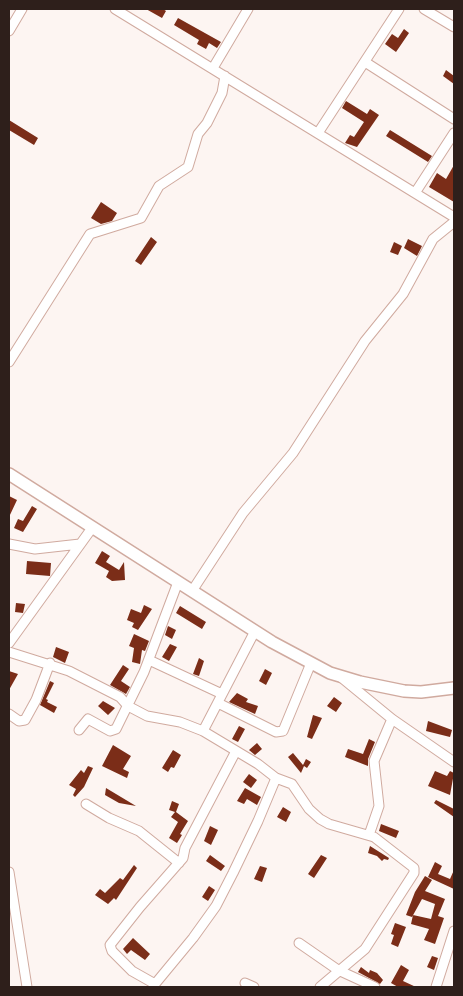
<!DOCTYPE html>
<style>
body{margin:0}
#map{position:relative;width:463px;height:996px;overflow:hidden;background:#fdf5f2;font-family:Commissioner,sans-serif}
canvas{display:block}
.frame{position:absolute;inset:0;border:10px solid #2e1f1b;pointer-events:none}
</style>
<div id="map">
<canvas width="463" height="996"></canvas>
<div class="frame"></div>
</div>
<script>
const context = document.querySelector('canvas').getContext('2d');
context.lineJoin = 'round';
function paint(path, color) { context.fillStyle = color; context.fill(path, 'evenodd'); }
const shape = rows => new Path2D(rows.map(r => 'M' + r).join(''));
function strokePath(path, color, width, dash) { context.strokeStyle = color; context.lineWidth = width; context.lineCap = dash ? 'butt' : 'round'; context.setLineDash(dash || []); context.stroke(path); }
const building = shape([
 [146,9,163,9,166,11,162,18],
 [178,18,221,42,217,48,209,43,206,49,197,44,199,40,174,25],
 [404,29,409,33,396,52,385,44,392,34,398,38],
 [446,70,454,76,454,84,443,76],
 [346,101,367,114,370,109,379,115,357,147,345,143,350,135,354,137,364,122,342,108],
 [9,120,38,138,34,145,9,130],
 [390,130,432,156,428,162,386,136],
 [454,165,454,202,429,187,437,173,446,179],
 [101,202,117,213,112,221,101,224,91,218],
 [151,237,157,242,141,265,135,261],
 [408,239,422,246,417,256,404,248],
 [394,242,402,246,398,255,390,252],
 [9,496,17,500,9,517],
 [32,506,37,509,23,532,14,528,18,519,23,521],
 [102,551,110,556,106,562,119,570,124,562,125,580,112,581,106,577,109,571,95,563],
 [27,561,51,563,50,576,26,574],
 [16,603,25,604,23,613,15,612],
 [144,605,152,609,138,630,132,627,134,623,127,620,131,609,141,613],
 [180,606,206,622,202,629,176,613],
 [168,626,176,630,172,639,165,635],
 [134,634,149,641,145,651,142,650,140,664,132,662,134,648,129,646],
 [170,644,177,647,169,661,162,657],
 [56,647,69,652,65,663,53,657],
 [199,658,204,661,199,676,193,674],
 [123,665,129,669,121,681,130,687,126,694,110,685],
 [265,669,272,673,266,685,259,681],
 [9,671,18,674,9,690],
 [50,681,54,683,46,699,48,700,47,702,57,707,54,713,40,705],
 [237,693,248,699,246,702,258,706,255,714,229,702],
 [334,697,342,703,336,712,327,706],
 [103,701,115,708,108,715,98,706],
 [313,715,322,718,312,739,307,737],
 [428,721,452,730,450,737,426,731],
 [239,726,245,729,238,742,232,739],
 [369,739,375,742,368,759,368,766,345,757,348,749,363,754],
 [257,743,262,749,255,755,249,750],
 [113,745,131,756,123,769,129,772,127,778,102,766],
 [173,750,181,755,174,768,171,767,168,772,162,768],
 [293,753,303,765,306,759,311,762,307,768,304,766,301,773,288,757],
 [88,766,93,768,84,787,75,797,73,795,76,789,69,785,81,770,84,773],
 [435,771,447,776,450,771,454,773,450,795,428,786],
 [249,774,257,780,251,788,243,782],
 [106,788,136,806,119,803,105,795],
 [245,788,261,797,257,805,247,799,244,804,237,801],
 [436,800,454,809,454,817,434,803],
 [172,801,179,804,176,812,188,821,180,834,182,835,177,843,169,838,178,822,171,817,175,812,169,810],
 [283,807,291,812,286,822,277,817],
 [381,824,399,831,396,838,379,831],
 [210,826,218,830,211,845,204,841],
 [370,846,389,858,388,860,384,859,382,861,377,856,368,853],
 [210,855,225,866,221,871,206,861],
 [321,855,327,858,314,878,308,874],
 [435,862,442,866,438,874,450,879,454,870,454,889,428,877],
 [134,865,137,868,116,900,114,898,108,904,95,895,100,889,105,893,120,878,123,880],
 [260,866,267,868,262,882,254,879],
 [425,876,432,880,425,891,445,899,438,916,444,918,435,944,424,940,429,929,411,924,413,915,431,919,435,904,422,899,412,917,406,915,415,892],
 [209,886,215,890,208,901,202,897],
 [395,923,406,927,398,947,391,944,394,935,391,934],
 [133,938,150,954,145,960,131,950,127,954,123,949],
 [432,956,438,958,434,970,427,967],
 [401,965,409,970,403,981,416,987,398,987,391,983],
 [361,967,369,973,370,970,377,973,383,980,380,984,358,972]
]);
const minor = shape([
 [115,9,454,217],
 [424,9,454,27],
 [9,31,22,9],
 [365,62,454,119],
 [213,68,248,9],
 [318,133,399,9],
 [415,193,454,133],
 [9,362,90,234,141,218,159,186,188,167,198,134,207,123,222,93,225,76],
 [9,544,35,549,80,544],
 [192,591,243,513,293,453,365,341,403,294,433,239,454,222],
 [9,643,92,528],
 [9,652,69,671,120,697,128,706,147,716,180,722,203,731,258,764,276,778,292,784,309,809,320,819,329,824,374,837,414,868,414,873,365,949,320,987],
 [149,660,222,694],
 [342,678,392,719,454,762],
 [218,703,276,732,283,731,311,663],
 [9,714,19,721,25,720,36,700,50,663],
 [79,730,88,719,110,731,116,729,144,672,178,582],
 [203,731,255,631],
 [236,751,185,848,183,858,140,907,110,945,112,951,132,971,155,984,193,938,216,906,233,873,258,821,276,778],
 [86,804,109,818,139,831,179,863],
 [369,835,379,806,374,761,392,719],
 [9,872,27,987],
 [299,943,338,970,375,987],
 [245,983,254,987],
 [436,987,454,931]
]);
const tertiary = shape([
 [9,474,272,642,330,673,360,682,404,691,421,692,454,688]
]);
paint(building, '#7b2d18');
strokePath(minor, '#d0aa9f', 11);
strokePath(tertiary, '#d0aa9f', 14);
strokePath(minor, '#fff', 9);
strokePath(tertiary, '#fff', 11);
</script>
